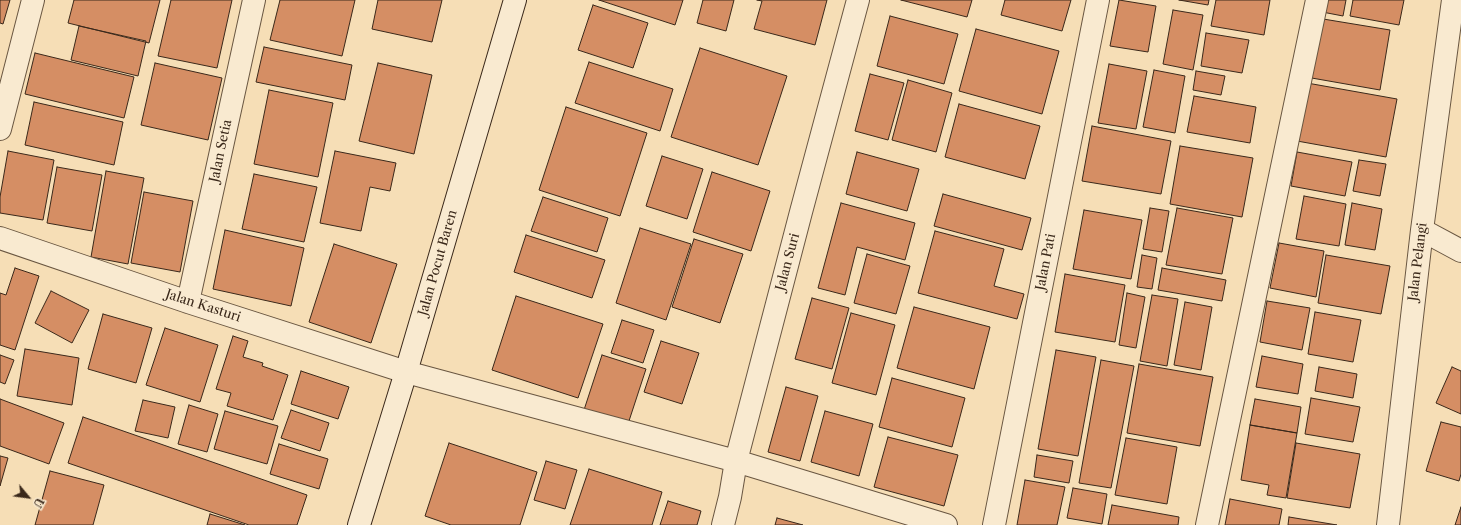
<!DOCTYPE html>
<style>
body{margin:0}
#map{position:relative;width:1461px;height:525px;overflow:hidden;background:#f6deb6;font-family:"Libre Caslon Text",serif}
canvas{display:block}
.north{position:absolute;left:8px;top:477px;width:40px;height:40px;-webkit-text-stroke:3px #f9ead0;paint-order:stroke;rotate:119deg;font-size:11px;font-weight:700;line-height:16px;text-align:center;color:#3a281a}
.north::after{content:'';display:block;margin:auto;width:14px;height:18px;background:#3a281a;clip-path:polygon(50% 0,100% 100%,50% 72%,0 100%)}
</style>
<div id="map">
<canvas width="1461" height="525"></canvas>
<div class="north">U</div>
</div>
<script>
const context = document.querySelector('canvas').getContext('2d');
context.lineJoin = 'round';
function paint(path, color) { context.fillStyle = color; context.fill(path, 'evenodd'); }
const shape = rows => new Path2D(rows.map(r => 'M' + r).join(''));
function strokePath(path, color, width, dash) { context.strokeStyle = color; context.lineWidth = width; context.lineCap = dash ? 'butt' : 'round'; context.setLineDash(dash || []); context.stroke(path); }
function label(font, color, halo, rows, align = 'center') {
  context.font = font + ' "Libre Caslon Text",serif'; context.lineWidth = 4; context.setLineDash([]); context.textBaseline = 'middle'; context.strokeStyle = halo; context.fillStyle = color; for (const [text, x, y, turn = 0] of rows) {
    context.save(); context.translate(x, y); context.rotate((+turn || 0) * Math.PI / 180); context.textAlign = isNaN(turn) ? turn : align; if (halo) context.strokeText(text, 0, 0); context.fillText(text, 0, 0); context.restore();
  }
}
const building = shape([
 [0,0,10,0,3,24,0,23,0,0],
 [74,0,160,0,149,43,68,23,74,0],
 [171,0,232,0,217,68,158,56,171,0],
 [280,0,355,0,342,56,270,40,280,0],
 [378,0,442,0,432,42,372,29,378,0],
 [599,0,683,0,675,25,599,0],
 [703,0,734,0,726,31,697,23,703,0],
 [757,0,827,0,815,45,754,29,762,1,757,0],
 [901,0,972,0,967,17,901,0],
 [1005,0,1071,0,1062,31,1001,15,1005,0],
 [1119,0,1156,6,1148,52,1110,46,1119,0],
 [1179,0,1209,0,1208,5,1179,0],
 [1216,0,1270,0,1264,35,1211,26,1216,0],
 [1320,0,1346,0,1343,16,1317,11,1320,0],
 [1353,0,1404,0,1399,25,1350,16,1353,0],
 [593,5,648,23,633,68,578,50,593,5],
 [1173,10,1203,15,1193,70,1163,64,1173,10],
 [890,16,958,34,944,84,877,66,890,16],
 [1317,18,1390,30,1380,90,1306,77,1317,18],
 [79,26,146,41,138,76,71,60,79,26],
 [976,29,1059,51,1042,114,959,91,976,29],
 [1206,33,1249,40,1242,73,1201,66,1206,33],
 [264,47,352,65,345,100,256,82,264,47],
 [700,48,787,76,758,165,671,137,700,48],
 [35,53,134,77,124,118,25,94,35,53],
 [589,62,673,89,660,131,575,103,589,62],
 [155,63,222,78,208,140,141,125,155,63],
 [378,63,432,75,414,154,359,141,378,63],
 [1109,64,1147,71,1136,129,1098,123,1109,64],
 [1154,70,1185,76,1175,133,1143,127,1154,70],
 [1196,71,1225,76,1221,95,1193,90,1196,71],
 [870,74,904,83,888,140,855,131,870,74],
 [908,80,952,93,936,152,892,140,908,80],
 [1307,83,1397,99,1386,157,1297,141,1307,83],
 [269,90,333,103,318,177,254,164,269,90],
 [1194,96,1256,107,1250,143,1187,132,1194,96],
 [34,102,123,122,114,165,25,145,34,102],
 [959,104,1040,126,1025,179,945,157,959,104],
 [566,107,647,133,620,216,539,190,566,107],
 [1092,126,1171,141,1161,194,1082,181,1092,126],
 [1180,146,1253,158,1242,217,1170,204,1180,146],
 [8,151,54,160,43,220,0,213,0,197,8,151],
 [335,151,396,163,390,191,370,187,361,231,320,223,335,151],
 [857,152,919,169,907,211,846,194,857,152],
 [1297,152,1352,162,1345,196,1291,186,1297,152],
 [662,156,703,169,687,219,646,206,662,156],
 [1359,160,1386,164,1380,196,1353,191,1359,160],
 [57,167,102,175,92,231,47,223,57,167],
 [106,171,144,178,128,264,91,257,106,171],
 [712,172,770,191,751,251,693,232,712,172],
 [254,174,317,187,304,242,242,229,254,174],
 [144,192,193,201,180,272,131,263,144,192],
 [943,194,1031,218,1022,250,934,226,943,194],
 [1304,196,1346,204,1339,246,1296,239,1304,196],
 [543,197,608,218,597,252,531,231,543,197],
 [841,203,915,223,905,260,857,247,845,295,818,288,841,203],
 [1352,203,1382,209,1375,250,1345,245,1352,203],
 [1150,208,1169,211,1162,252,1143,249,1150,208],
 [1177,208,1233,218,1222,274,1166,265,1177,208],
 [1084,210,1142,220,1131,279,1073,269,1084,210],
 [640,228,691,244,666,320,616,303,640,228],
 [225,230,304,248,291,306,213,289,225,230],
 [935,231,1004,249,994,286,1024,294,1017,319,918,293,935,231],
 [526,235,605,260,592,298,514,272,526,235],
 [694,239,743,254,720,323,672,307,694,239],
 [1279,243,1324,251,1316,297,1270,288,1279,243],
 [334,244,397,264,371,343,309,322,334,244],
 [867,254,910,266,896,314,854,303,867,254],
 [1142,255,1157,258,1152,289,1137,287,1142,255],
 [1326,255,1390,266,1381,314,1318,303,1326,255],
 [15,268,39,276,15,350,0,345,0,293,6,295,15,268],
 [1162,268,1226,280,1222,301,1158,290,1162,268],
 [1065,274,1125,285,1115,342,1055,332,1065,274],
 [51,291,89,310,72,343,35,323,51,291],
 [1127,293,1145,297,1136,348,1119,345,1127,293],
 [1152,295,1178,299,1167,366,1140,361,1152,295],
 [516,296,603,324,578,398,492,370,516,296],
 [812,298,849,308,832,369,795,359,812,298],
 [1267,301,1310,308,1302,350,1260,342,1267,301],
 [1185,302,1212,307,1201,370,1174,365,1185,302],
 [914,307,990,327,974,389,897,368,914,307],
 [1315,312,1361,320,1353,362,1308,354,1315,312],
 [851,313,895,325,876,395,832,383,851,313],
 [103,314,152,328,136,383,88,369,103,314],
 [622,320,654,330,643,363,611,353,622,320],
 [165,328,218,345,200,402,146,385,165,328],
 [233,336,248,341,243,357,263,363,262,366,288,375,273,420,227,406,231,393,216,389,233,336],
 [661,341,699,353,682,404,644,392,661,341],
 [25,349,79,358,72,405,17,396,25,349],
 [1056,350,1096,357,1078,456,1038,449,1056,350],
 [0,355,14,360,5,384,0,382,0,355],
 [602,355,646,369,627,427,583,413,602,355],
 [1262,356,1303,364,1298,394,1256,387,1262,356],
 [1101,360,1134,366,1111,488,1079,483,1101,360],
 [1139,364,1213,377,1200,446,1127,433,1139,364],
 [1319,367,1357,374,1353,398,1315,391,1319,367],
 [1452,367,1461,371,1461,414,1436,403,1452,367],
 [301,371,349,387,338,419,291,404,301,371],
 [892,378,965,398,952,447,879,427,892,378],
 [786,387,818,396,800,461,768,452,786,387],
 [1311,398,1360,407,1353,442,1305,434,1311,398],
 [0,399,64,423,49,464,0,446,0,399],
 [1255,399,1301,407,1297,433,1250,425,1255,399],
 [143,400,175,407,168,438,135,431,143,400],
 [189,405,218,414,207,452,178,444,189,405],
 [291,410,329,423,320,451,281,438,291,410],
 [225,411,278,426,267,464,214,449,225,411],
 [825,411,873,424,859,476,811,462,825,411],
 [83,417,307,495,297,525,249,525,68,463,83,417],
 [1441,422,1461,427,1461,474,1459,481,1426,471,1441,422],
 [1250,425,1297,433,1286,498,1267,495,1269,485,1241,480,1250,425],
 [888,437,958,455,944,506,874,487,888,437],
 [1126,438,1177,447,1167,504,1115,495,1126,438],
 [449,443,537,472,520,525,451,525,425,516,449,443],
 [1296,443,1360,454,1350,508,1287,498,1296,443],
 [279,444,328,459,319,489,270,474,279,444],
 [1037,455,1073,461,1069,483,1034,477,1037,455],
 [0,456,8,458,0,486,0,456],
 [546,461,577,470,565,509,534,500,546,461],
 [589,469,662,492,652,525,570,525,589,469],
 [50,471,104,485,93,525,35,525,50,471],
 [1025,480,1065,487,1057,525,1017,525,1025,480],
 [1073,488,1107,494,1102,524,1067,518,1073,488],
 [1230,499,1282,509,1279,525,1225,525,1230,499],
 [668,501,701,511,697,525,660,525,668,501],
 [1112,505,1179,517,1178,525,1108,525,1112,505],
 [1461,507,1461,525,1455,525,1461,507],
 [210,514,245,525,207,525,210,514],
 [1289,517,1337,525,1288,525,1289,517],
 [777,518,803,525,775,525,777,518]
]);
const street = shape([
 [0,129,33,0],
 [1422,230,1461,251],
 [0,238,188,302,406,372,736,461,946,525],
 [188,302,254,0],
 [723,525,730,497,736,461,801,212,858,0],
 [994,525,1098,0],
 [1207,525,1317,0],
 [1388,525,1422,230,1453,0]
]);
const secondary = shape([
 [359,525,406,372,515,0]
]);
const streetNames = [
 ["Jalan Setia",221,151,-78],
 ["Jalan Suri",788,262,-75],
 ["Jalan Pati",1046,262,-79],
 ["Jalan Pelangi",1418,262,-83],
 ["Jalan Pocut Baren",438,263,-74],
 ["Jalan Kasturi",203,306,18]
];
paint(building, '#d58e64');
strokePath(building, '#3a281a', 1);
strokePath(street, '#695641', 24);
strokePath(secondary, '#3a281a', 24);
strokePath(street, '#f9ead0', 22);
strokePath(secondary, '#f9ead0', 22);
label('13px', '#3a281a', '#f9ead0', streetNames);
</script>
